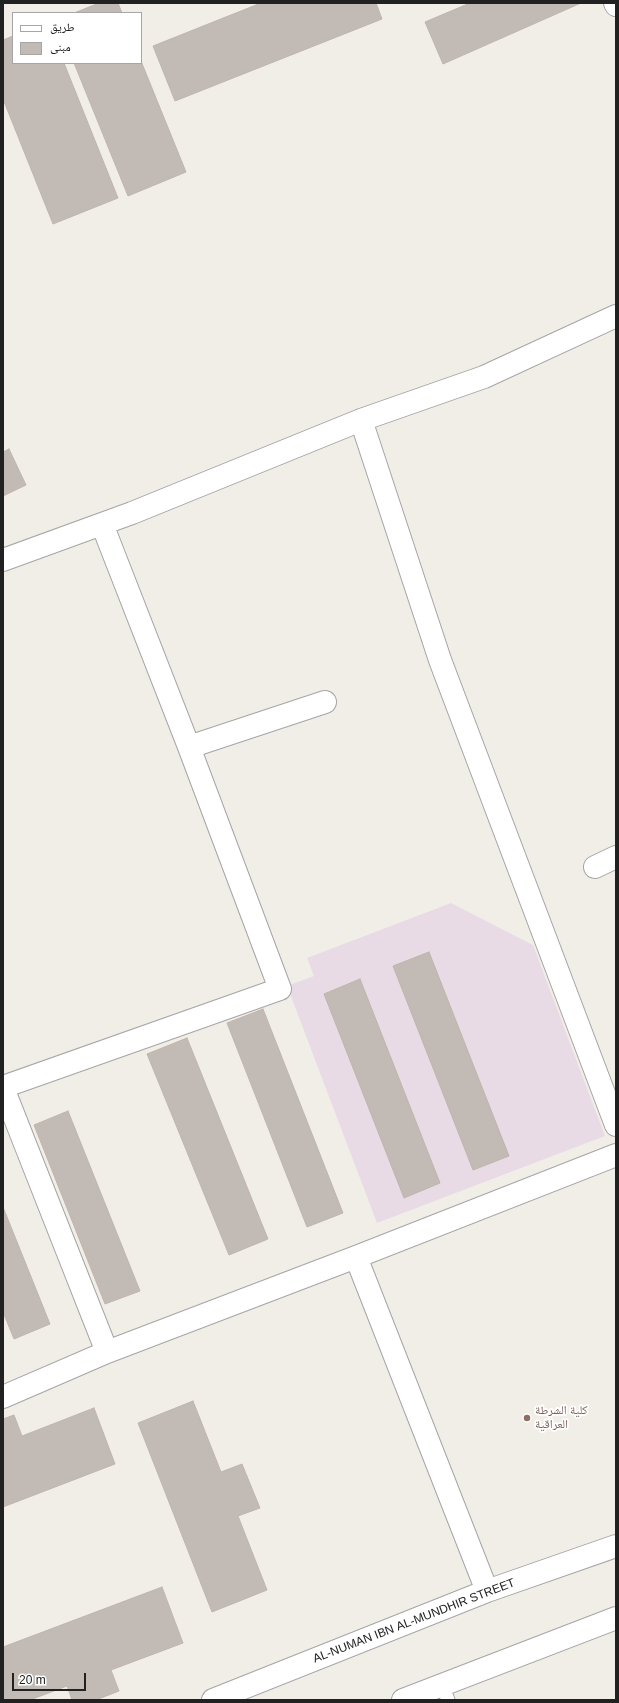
<!DOCTYPE html>
<meta charset="utf-8">
<style>
body{margin:0}
#map{position:relative;width:619px;height:1703px;overflow:hidden;background:#f1eee8;font-family:Arial,"Noto Naskh Arabic",sans-serif}
canvas{display:block}
.frame{position:absolute;inset:0;border:4px solid #212121;pointer-events:none}
.legend{position:absolute;left:12px;top:12px;width:130px;height:52px;box-sizing:border-box;background:#fff;border:1px solid #a6a6a6;margin:0;padding:5px 7px;list-style:none;font-size:12px;color:#212121}
.legend li{display:flex;align-items:center;gap:8px;height:20px}
.legend b{width:20px;border:1px solid #a6a6a6}
.scale{position:absolute;left:12px;top:1673px;width:74px;height:18px;box-sizing:border-box;border:2px solid #212121;border-top:0;padding-left:5px;font-size:12px;line-height:14px;white-space:nowrap;color:#212121;-webkit-text-stroke:3px #fff;paint-order:stroke}
</style>
<div id="map">
<canvas width="619" height="1703"></canvas>
<div class="frame"></div>
<ul class="legend">
<li><b style="height:5px;background:#fff"></b>طريق</li>
<li><b style="height:11px;background:#c1bab5"></b>مبنى</li>
</ul>
<div class="scale">20 m</div>
</div>
<script>
const context = document.querySelector('canvas').getContext('2d');
context.lineJoin = 'round';
function paint(path, color) { context.fillStyle = color; context.fill(path, 'evenodd'); }
const shape = rows => new Path2D(rows.map(r => 'M' + r).join(''));
function strokePath(path, color, width, dash) { context.strokeStyle = color; context.lineWidth = width; context.lineCap = dash ? 'butt' : 'round'; context.setLineDash(dash || []); context.stroke(path); }
function label(font, color, halo, rows, align = 'center') {
  context.font = font + ' Arial,"Noto Naskh Arabic",sans-serif'; context.lineWidth = 3.5; context.setLineDash([]); context.textBaseline = 'middle'; context.strokeStyle = halo; context.fillStyle = color; for (const [text, x, y, turn = 0] of rows) {
    context.save(); context.translate(x, y); context.rotate((+turn || 0) * Math.PI / 180); context.textAlign = isNaN(turn) ? turn : align; if (halo) context.strokeText(text, 0, 0); context.fillText(text, 0, 0); context.restore();
  }
}
const industrial = shape([
 [451,903,533,945,605,1136,377,1223,287,986,314,976,307,958]
]);
const building = shape([
 [99,3,118,3,122,13,74,13,99,3],
 [261,3,376,3,382,19,175,101,153,46,261,3],
 [470,3,581,3,443,64,425,22,470,3],
 [13,36,13,63,64,63,118,198,53,224,3,99,3,40,13,36],
 [141,61,186,172,128,196,74,63,141,63,141,61],
 [9,449,26,485,3,496,3,452,9,449],
 [429,952,509,1156,473,1170,393,966,429,952],
 [360,979,440,1183,404,1198,324,994,360,979],
 [263,1009,343,1213,307,1227,227,1023,263,1009],
 [187,1038,268,1239,229,1255,147,1054,187,1038],
 [68,1111,140,1291,105,1304,34,1125,68,1111],
 [3,1207,50,1324,14,1339,3,1312,3,1207],
 [193,1401,221,1472,242,1464,260,1508,238,1516,267,1590,212,1612,138,1423,193,1401],
 [94,1408,115,1464,3,1507,3,1419,14,1415,22,1436,94,1408],
 [162,1587,183,1643,111,1670,119,1691,96,1700,72,1700,67,1686,30,1700,3,1700,3,1647,162,1587]
]);
const service = shape([
 [442,1685,448,1700]
]);
const minor = shape([
 [615,3,616,5],
 [361,420,440,660,616,1125],
 [3,560,132,513,361,420,484,377,616,316],
 [189,747,325,702],
 [595,867,616,857],
 [3,1087,280,989,189,747,102,524],
 [3,1088,107,1352],
 [356,1257,487,1591],
 [3,1397,107,1352,356,1257,616,1155],
 [213,1700,487,1591,616,1546],
 [403,1700,616,1618]
]);
const markers = [
 [527,1418,4,"#8d6e63"]
];
const educationNames = [
 ["كلية الشرطة",535,1411],
 ["العراقية",535,1425]
];
const streetNames = [
 ["AL-NUMAN IBN AL-MUNDHIR STREET",414,1621,-21]
];
paint(industrial, '#e9dbe6');
paint(building, '#c1bab5');
strokePath(building, '#c1b5ac', 1);
strokePath(service, '#a5a5a5', 15);
strokePath(minor, '#a5a5a5', 24);
strokePath(service, '#fff', 13);
strokePath(minor, '#fff', 22);
for (const [x, y, r, color] of markers) { const dot = new Path2D(); dot.arc(x, y, r, 0, 2 * Math.PI); context.fillStyle = color; context.fill(dot); strokePath(dot, '#fff', 1.5); }
label('12px', '#785e54', '#fff', educationNames, 'left');
label('12px', '#212121', '#fff', streetNames);
</script>
